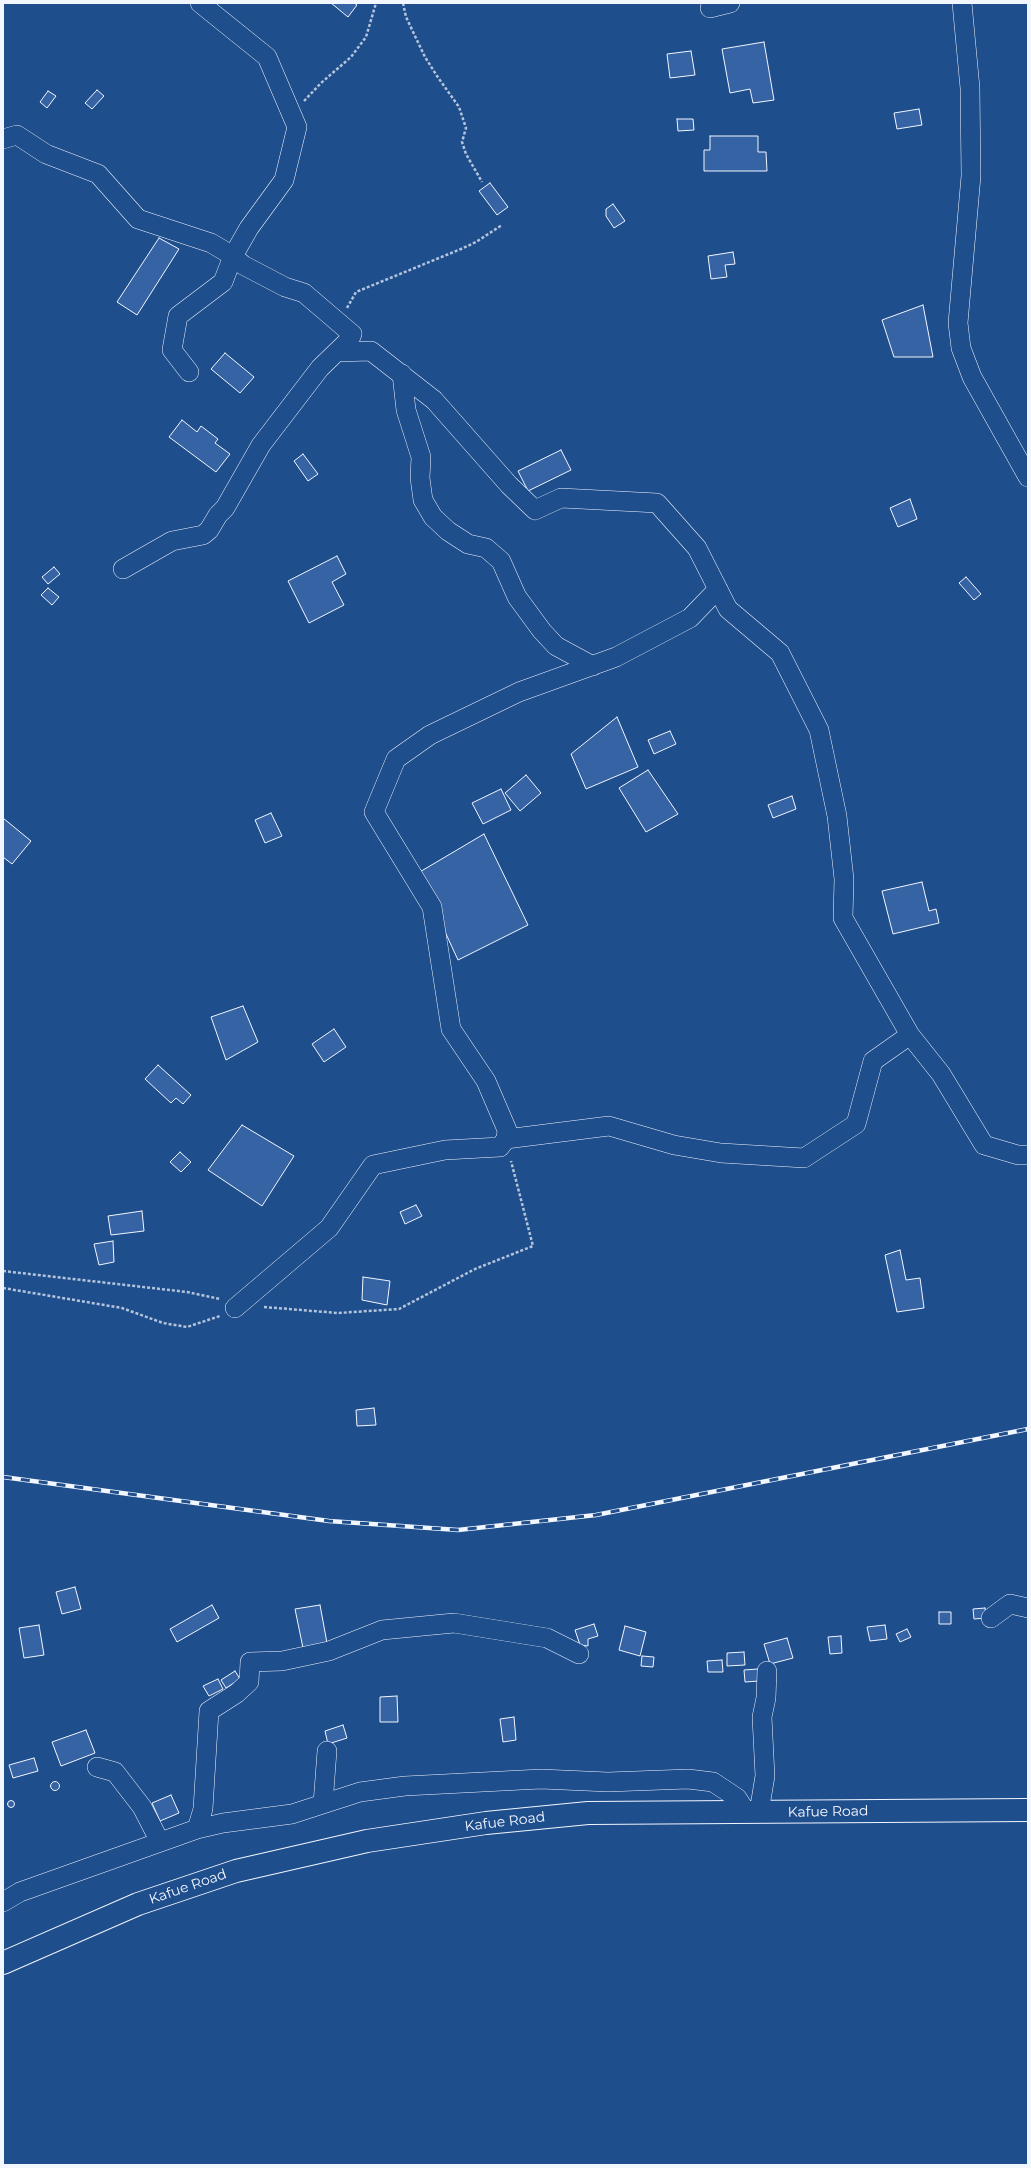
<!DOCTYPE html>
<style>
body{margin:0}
#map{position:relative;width:1031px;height:2168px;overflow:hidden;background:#1f4e8c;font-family:Montserrat,sans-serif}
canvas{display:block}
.frame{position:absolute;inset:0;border:4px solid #f2f6ff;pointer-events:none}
</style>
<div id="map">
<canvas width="1031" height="2168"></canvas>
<div class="frame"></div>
</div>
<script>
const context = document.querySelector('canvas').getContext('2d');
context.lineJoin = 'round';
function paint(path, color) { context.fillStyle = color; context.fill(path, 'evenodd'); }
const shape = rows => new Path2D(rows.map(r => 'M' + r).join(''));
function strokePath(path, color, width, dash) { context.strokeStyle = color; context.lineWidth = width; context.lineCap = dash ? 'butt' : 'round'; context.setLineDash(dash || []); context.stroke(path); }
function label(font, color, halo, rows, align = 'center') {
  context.font = font + ' Montserrat,sans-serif'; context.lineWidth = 3; context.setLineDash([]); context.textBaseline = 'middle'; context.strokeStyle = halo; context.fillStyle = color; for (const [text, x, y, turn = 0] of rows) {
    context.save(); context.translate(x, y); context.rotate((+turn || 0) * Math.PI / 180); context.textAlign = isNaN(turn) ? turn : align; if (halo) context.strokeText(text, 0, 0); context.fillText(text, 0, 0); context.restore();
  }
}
const building = shape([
 [331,3,354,3,357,5,348,17,331,3],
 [764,42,774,100,753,103,750,89,730,93,722,49,764,42],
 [691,51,695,75,670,78,667,54,691,51],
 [97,90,104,96,92,109,85,103,97,90],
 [48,91,56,96,47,108,40,102,48,91],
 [919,109,922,125,897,129,894,113,919,109],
 [677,119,693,119,694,130,678,131,677,119],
 [710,136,758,136,758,152,766,152,767,171,704,171,704,150,710,150,710,136],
 [490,183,508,207,497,215,479,191,490,183],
 [613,204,625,221,614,228,606,216,606,209,613,204],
 [159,238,179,249,137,315,117,302,159,238],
 [733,252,735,264,725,265,727,277,711,279,708,256,733,252],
 [923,305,933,357,894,357,882,320,923,305],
 [225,353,254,377,240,393,211,369,225,353],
 [182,420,197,432,201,426,218,439,215,443,230,454,216,472,169,437,182,420],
 [561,450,571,470,528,491,518,471,561,450],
 [303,454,318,474,308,481,294,461,303,454],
 [910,499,917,519,898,527,890,508,910,499],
 [337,556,346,574,332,582,344,605,309,623,288,581,337,556],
 [54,567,60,574,48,584,42,577,54,567],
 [966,577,981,594,974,600,959,583,966,577],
 [48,588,59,597,52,605,41,595,48,588],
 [617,717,638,767,586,789,571,754,617,717],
 [670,731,676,744,654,754,648,740,670,731],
 [648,770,678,814,646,832,619,788,648,770],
 [526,775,541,793,520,811,505,793,526,775],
 [501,789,511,810,483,824,472,803,501,789],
 [792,796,796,809,773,818,768,805,792,796],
 [271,813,282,836,265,843,255,820,271,813],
 [3,818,31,841,12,864,3,857,3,818],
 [484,834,528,925,458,960,418,873,484,834],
 [922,882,929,911,936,909,939,923,893,934,882,891,922,882],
 [243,1006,258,1042,226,1060,211,1017,243,1006],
 [334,1029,346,1047,324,1062,312,1044,334,1029],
 [158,1065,191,1095,183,1104,176,1098,171,1103,145,1079,158,1065],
 [242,1125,294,1156,262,1206,208,1170,242,1125],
 [180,1152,191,1162,181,1172,170,1162,180,1152],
 [416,1205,422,1216,405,1224,400,1212,416,1205],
 [142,1211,144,1231,111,1235,108,1216,142,1211],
 [113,1241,114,1262,99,1265,94,1244,113,1241],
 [900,1250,906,1280,920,1278,924,1308,897,1312,885,1255,900,1250],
 [363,1277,390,1281,387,1305,362,1300,363,1277],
 [374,1408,376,1425,357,1426,356,1410,374,1408],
 [75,1587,81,1609,62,1614,56,1592,75,1587],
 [212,1605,219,1618,177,1642,170,1629,212,1605],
 [320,1605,327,1643,303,1648,295,1609,320,1605],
 [985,1608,986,1618,974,1619,973,1609,985,1608],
 [939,1612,951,1612,951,1624,939,1624,939,1612],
 [594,1624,598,1636,588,1639,588,1646,580,1645,575,1630,594,1624],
 [39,1625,44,1655,24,1658,19,1628,39,1625],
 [885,1625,887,1639,870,1641,867,1627,885,1625],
 [625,1626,646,1632,640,1656,619,1650,625,1626],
 [907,1629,911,1637,900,1642,896,1634,907,1629],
 [841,1636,842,1653,830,1654,828,1637,841,1636],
 [787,1638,793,1658,770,1664,764,1644,787,1638],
 [744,1652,745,1665,727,1666,727,1653,744,1652],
 [642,1656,654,1657,653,1667,641,1666,642,1656],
 [722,1660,723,1672,708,1672,707,1661,722,1660],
 [758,1669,759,1681,745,1682,744,1670,758,1669],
 [235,1671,240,1679,226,1688,221,1680,235,1671],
 [218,1679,223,1689,209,1696,203,1686,218,1679],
 [397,1696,398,1722,380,1722,380,1697,397,1696],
 [514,1717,516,1740,503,1742,500,1719,514,1717],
 [343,1725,347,1738,328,1744,325,1731,343,1725],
 [86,1730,95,1753,61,1766,52,1742,86,1730],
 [34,1758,38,1771,13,1778,9,1765,34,1758],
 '50.5 1786a4.5 4.5 0 1 1 9 0a4.5 4.5 0 1 1-9 0Z',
 [171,1795,179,1813,160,1821,152,1803,171,1795],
 '7.5 1804a3.5 3.5 0 1 1 7 0a3.5 3.5 0 1 1-7 0Z'
]);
const path = shape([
 [403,3,406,17,425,57,437,76,459,107,466,128,462,142,466,154,482,182],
 [304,101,321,83,351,57,366,37,376,3],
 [347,308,356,292,461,249,476,242,502,225],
 [3,1271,187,1292,220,1299],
 [3,1288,122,1308,163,1323,187,1327,220,1316],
 [264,1307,338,1313,399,1309,475,1269,533,1246,511,1161]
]);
const minor = shape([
 [962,3,970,88,971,176,958,323,961,348,972,377,1028,477],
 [710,8,730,3],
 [3,139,17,135,46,154,98,174,138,219,211,243,233,256,243,265,285,287,304,293,352,334,350,339,320,368,261,445,225,508,218,515,209,530,203,535,172,541,123,569],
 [337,352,371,351,434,400,509,485,535,510,561,498,657,503,697,548,728,609,780,653,819,730,837,816,844,879,843,918,910,1035],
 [189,372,172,350,178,316,223,282,233,256,249,228,284,180,297,127,267,57,200,3],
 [402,374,406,410,421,457,420,478,423,500,433,517,448,531,468,544,486,548,501,561,517,597,542,631,556,646,593,666],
 [506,1139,609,1126,674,1145,721,1153,804,1158,856,1124,873,1061,910,1035,941,1074,984,1145,1018,1155,1028,1155],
 [235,1308,329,1228,373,1165,445,1150,500,1147,506,1139,507,1130,486,1081,451,1029,432,907,374,812,396,759,430,735,519,692,616,657,690,618,718,589],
 [991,1618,1010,1604,1028,1608],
 [97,1767,115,1772,142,1807,160,1842],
 [323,1804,327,1751],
 [759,1812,765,1776,762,1717,766,1698,767,1671],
 [197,1829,203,1809,209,1711,237,1693,249,1682,250,1662,282,1661,329,1651,382,1630,454,1623,547,1638,579,1654],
 [3,1902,20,1892,197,1829,223,1823,292,1814,360,1792,405,1786,541,1779,608,1782,688,1779,713,1782,737,1798,746,1812]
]);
const highway = shape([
 [3,1963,138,1904,236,1871,367,1841,486,1823,588,1813,1028,1810]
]);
const rail = shape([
 [3,1477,329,1521,458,1530,596,1515,1028,1429]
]);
const streetNames = [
 ["Kafue Road",828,1812,-1],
 ["Kafue Road",505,1822,-7],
 ["Kafue Road",188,1887,-19]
];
paint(building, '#3563a3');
strokePath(building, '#f2f6ff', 1);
strokePath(minor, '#f2f6ff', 20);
strokePath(highway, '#f2f6ff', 24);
strokePath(path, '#b3c4dc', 2.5, [3, 2]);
strokePath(minor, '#1f4e8c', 19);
strokePath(highway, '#1f4e8c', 22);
strokePath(rail, '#f2f6ff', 4.5);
strokePath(rail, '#1f4e8c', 3, [9]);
label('14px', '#f2f6ff', '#1f4e8c', streetNames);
</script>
